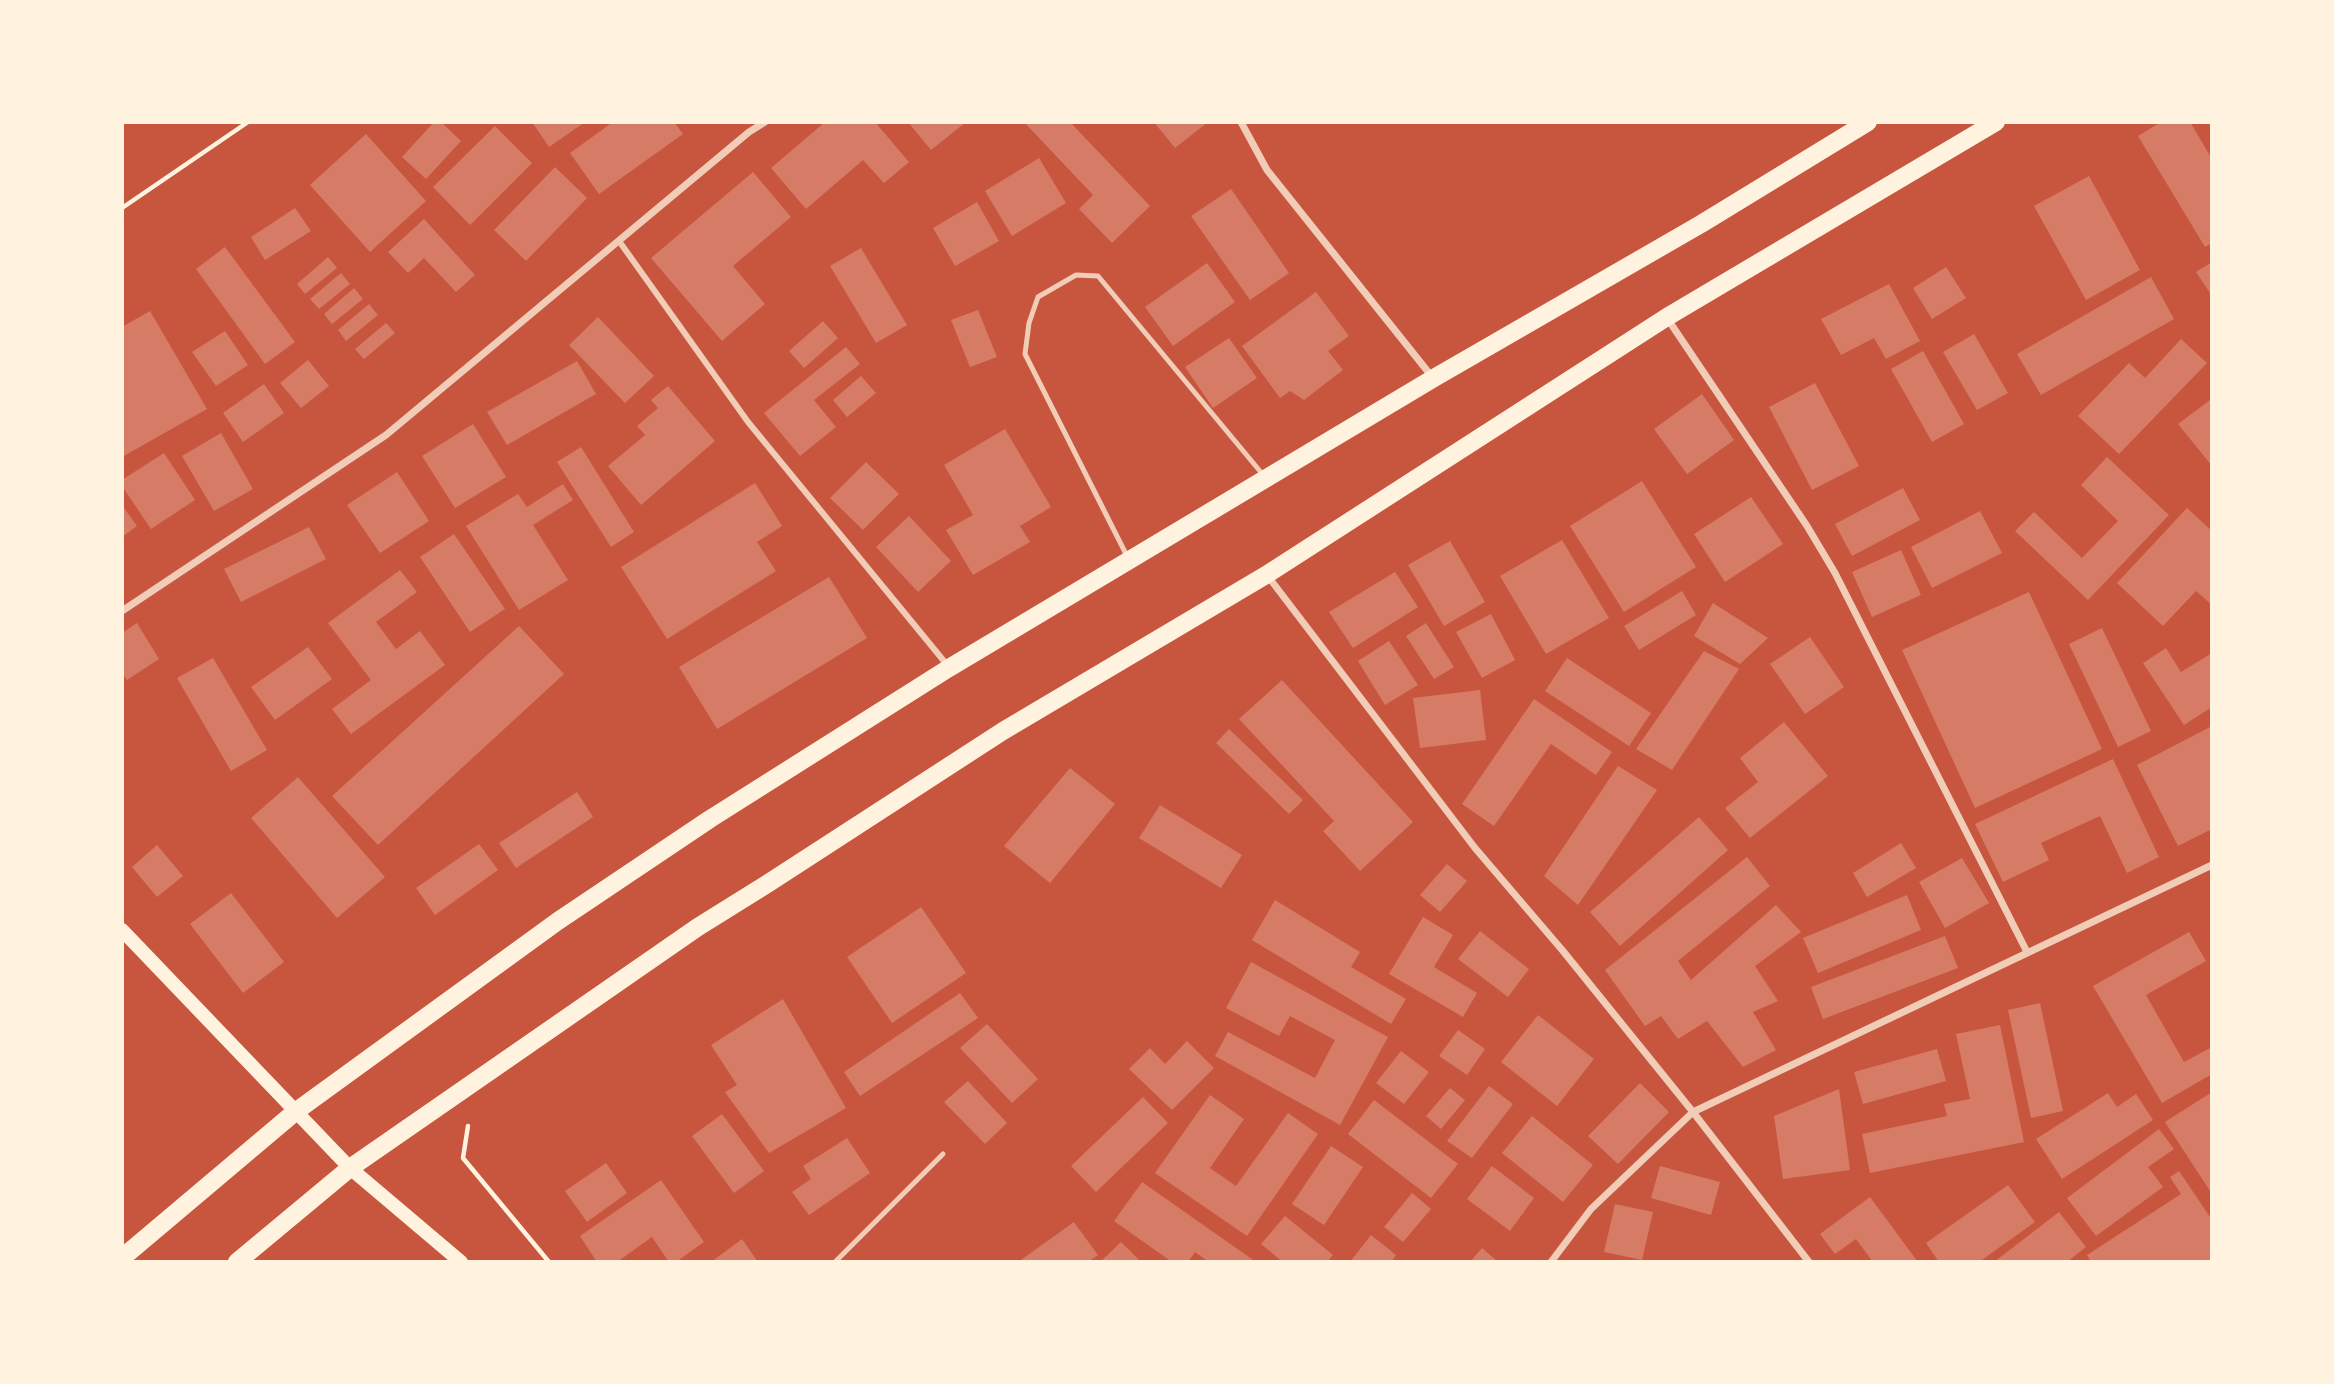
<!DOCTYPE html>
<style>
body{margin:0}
#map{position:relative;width:2334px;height:1384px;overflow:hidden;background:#c8553d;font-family:"Exo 2",sans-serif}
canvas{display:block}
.frame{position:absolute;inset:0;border:124px solid #fff3e0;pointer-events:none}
</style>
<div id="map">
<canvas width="2334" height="1384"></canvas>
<div class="frame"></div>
</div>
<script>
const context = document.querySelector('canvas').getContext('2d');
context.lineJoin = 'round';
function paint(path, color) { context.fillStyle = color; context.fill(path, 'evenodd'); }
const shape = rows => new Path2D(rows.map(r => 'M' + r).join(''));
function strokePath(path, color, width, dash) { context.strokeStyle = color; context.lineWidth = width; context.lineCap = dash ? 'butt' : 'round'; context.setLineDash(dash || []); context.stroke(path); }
const building = shape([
 [434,122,441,122,461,141,426,179,402,157],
 [532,122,585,122,549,147],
 [613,122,674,122,683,134,599,194,570,153],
 [825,122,875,122,909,162,884,183,863,160,806,209,771,168],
 [908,122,966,122,931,150],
 [1024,122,1070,122,1150,206,1112,243,1079,209,1093,195],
 [1154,122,1208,122,1175,148],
 [2161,122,2190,122,2212,159,2212,243,2205,247,2138,136],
 [495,126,532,163,470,225,433,187],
 [366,134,426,201,370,252,310,185],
 [1039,158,1066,203,1012,236,985,191],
 [555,167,587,198,526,261,494,230],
 [753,172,791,217,733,266,765,304,722,341,651,258],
 [2089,176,2140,270,2086,300,2034,206],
 [1231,189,1289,273,1250,300,1191,216],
 [977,202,999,241,955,266,933,228],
 [295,208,311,231,265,260,251,237],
 [424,219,475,275,456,292,424,258,408,273,388,252],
 [225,247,295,342,265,364,196,269],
 [861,248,907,325,876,343,830,266],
 [328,257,337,268,305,294,297,284],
 [2212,262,2212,296,2196,272],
 [1207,263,1235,302,1173,346,1145,307],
 [1946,267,1966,298,1932,319,1913,288],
 [341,273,350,284,319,309,310,299],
 [2151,277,2174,319,2041,395,2017,354],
 [1889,284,1920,341,1886,359,1874,338,1841,355,1821,319],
 [354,288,363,299,332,324,324,314],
 [1316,292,1349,336,1328,351,1343,370,1304,400,1290,391,1280,398,1242,346],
 [369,304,378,315,346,341,338,330],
 [978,310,997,357,970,367,951,320],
 [150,311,207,409,122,457,122,327],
 [598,317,654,376,625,403,569,345],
 [823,321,838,338,804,368,789,351],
 [386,323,395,333,364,359,355,349],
 [225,331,248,365,216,386,192,352],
 [1974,334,2008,393,1977,410,1943,352],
 [1229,338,1257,378,1213,408,1185,367],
 [2181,339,2207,363,2119,454,2078,416,2129,363,2145,378],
 [846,347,860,364,814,400,836,427,800,456,764,413],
 [1923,351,1964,424,1932,442,1891,369],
 [308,360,329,386,301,408,280,383],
 [577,361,596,394,507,445,487,412],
 [861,376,876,393,847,417,833,400],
 [1815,383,1859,466,1812,490,1769,407],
 [264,384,284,413,243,442,223,413],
 [668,386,715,441,641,505,608,466,645,435,637,426,658,408,651,400],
 [1702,394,1734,440,1687,474,1654,429],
 [2210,400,2212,402,2212,466,2178,424],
 [473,424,506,477,455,508,422,456],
 [1005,429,1051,507,1020,526,1030,542,973,575,946,530,973,515,944,465],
 [221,433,253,489,214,511,182,456],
 [581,447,634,532,611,547,557,462],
 [164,453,195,500,151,529,122,486,122,480],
 [2107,457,2169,515,2088,600,2015,531,2034,512,2082,558,2118,521,2081,485],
 [866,462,899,494,863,530,830,498],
 [397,472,429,521,380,553,347,505],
 [1642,481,1696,567,1624,612,1570,526],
 [755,483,782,526,757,542,776,571,667,639,621,567],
 [563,484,573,500,533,525,568,580,519,610,466,526,518,494,527,507],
 [1903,488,1920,520,1852,556,1835,524],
 [1751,497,1783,544,1725,582,1694,534],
 [122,505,137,526,122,537],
 [2187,508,2212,531,2212,605,2196,591,2163,626,2117,583],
 [1980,511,2002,553,1932,588,1911,547],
 [909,516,951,561,918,592,876,547],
 [309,527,326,559,241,602,224,569],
 [454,534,505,609,470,632,420,557],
 [1562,540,1609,618,1546,654,1500,576],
 [1450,541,1485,602,1444,626,1408,565],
 [1901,550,1921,595,1872,617,1852,572],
 [400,570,417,592,376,622,396,649,420,631,445,665,351,734,332,709,371,680,328,623],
 [1395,572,1418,607,1353,648,1329,612],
 [829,577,867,638,717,729,679,667],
 [1682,591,1696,615,1639,650,1624,626],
 [2029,592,2102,749,1975,808,1902,650],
 [1713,603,1768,638,1740,664,1694,636],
 [1491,614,1515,660,1482,678,1456,632],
 [137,623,159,659,127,680,122,673,122,633],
 [1426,623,1454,667,1434,679,1406,636],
 [519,626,564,674,378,845,332,796],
 [2102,628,2151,731,2118,747,2069,644],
 [1810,637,1844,687,1805,714,1770,664],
 [1389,641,1418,685,1385,705,1358,661],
 [308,647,332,679,275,720,251,687],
 [2166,648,2181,672,2212,653,2212,707,2184,725,2143,663],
 [1704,651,1739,669,1672,770,1636,749],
 [213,658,267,750,231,771,177,678],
 [1567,658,1651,713,1629,746,1545,691],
 [1282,680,1413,822,1360,871,1323,831,1334,821,1239,719],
 [1480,690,1486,740,1420,748,1413,698],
 [1534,699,1612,752,1596,775,1551,744,1494,826,1462,804],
 [1784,722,1828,776,1750,838,1725,808,1758,782,1740,758],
 [2212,726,2212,829,2178,846,2137,765],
 [1229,729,1303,800,1289,814,1216,743],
 [2113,759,2159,857,2127,873,2100,816,2041,843,2049,860,2003,882,1975,824],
 [1618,766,1657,790,1578,905,1544,876],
 [1070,768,1115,804,1050,883,1004,846],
 [298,777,385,877,337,918,251,818],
 [577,792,593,817,516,868,499,843],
 [1160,805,1242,855,1221,888,1139,838],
 [1699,817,1728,850,1620,946,1590,912],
 [1901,843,1916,868,1867,897,1853,873],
 [479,844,498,870,435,915,416,888],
 [157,845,183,876,157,897,132,867],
 [1747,857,1770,886,1678,961,1691,980,1776,905,1801,932,1755,966,1778,1001,1753,1012,1776,1050,1743,1067,1707,1021,1678,1039,1661,1016,1645,1026,1605,970],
 [1962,858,1989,903,1945,928,1919,882],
 [1447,864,1467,881,1440,912,1420,895],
 [231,893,284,962,243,993,190,924],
 [1907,895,1921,930,1818,973,1803,938],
 [1275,900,1360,952,1351,967,1406,999,1391,1024,1252,940],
 [921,907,966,973,892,1023,847,957],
 [1423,917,1453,935,1434,967,1477,993,1463,1017,1389,974],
 [1480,931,1529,969,1508,997,1458,959],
 [2189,932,2206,961,2146,995,2184,1062,2212,1047,2212,1074,2162,1103,2093,986],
 [1945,936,1958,968,1823,1019,1811,987],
 [1251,962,1388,1037,1340,1125,1215,1056,1228,1032,1315,1078,1335,1040,1290,1016,1279,1036,1226,1008],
 [960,993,978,1018,860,1096,844,1072],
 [783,999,846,1108,769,1153,725,1092,737,1085,711,1045],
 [2040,1003,2063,1111,2031,1118,2008,1010],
 [1538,1015,1594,1059,1557,1106,1501,1062],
 [987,1024,1038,1079,1012,1103,960,1048],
 [2000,1025,2024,1142,1870,1173,1862,1134,1947,1116,1944,1104,1970,1099,1956,1034],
 [1458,1030,1485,1049,1467,1075,1439,1056],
 [1187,1041,1214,1068,1172,1110,1129,1069,1150,1048,1165,1064],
 [1937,1049,1946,1081,1863,1104,1854,1072],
 [1401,1051,1429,1072,1404,1104,1376,1083],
 [968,1081,1007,1123,985,1144,944,1102],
 [1640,1083,1669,1112,1618,1164,1588,1136],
 [1489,1086,1513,1104,1472,1158,1447,1141],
 [1450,1088,1465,1100,1441,1129,1426,1116],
 [1839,1089,1850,1170,1783,1179,1774,1116],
 [2212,1092,2212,1194,2165,1122],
 [2108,1093,2117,1107,2136,1094,2153,1120,2062,1179,2036,1139],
 [1210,1095,1244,1119,1210,1168,1236,1186,1288,1113,1318,1134,1247,1236,1155,1173],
 [1143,1097,1168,1123,1096,1192,1071,1166],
 [1374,1100,1458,1164,1431,1198,1348,1134],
 [722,1114,764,1171,734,1193,692,1136],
 [1532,1116,1593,1165,1563,1202,1502,1153],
 [2159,1129,2174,1149,2148,1167,2163,1187,2096,1236,2067,1198],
 [847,1138,870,1173,809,1215,792,1192,811,1179,803,1166],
 [1331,1146,1363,1167,1324,1225,1292,1204],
 [606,1163,627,1193,587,1222,565,1191],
 [1492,1166,1534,1198,1510,1231,1467,1199],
 [1660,1166,1720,1182,1711,1215,1651,1198],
 [2179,1171,2212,1220,2212,1262,2091,1262,2087,1255,2181,1194,2170,1177],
 [661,1180,704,1242,676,1262,669,1262,652,1237,617,1262,597,1262,580,1236],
 [1142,1182,1256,1262,1209,1262,1195,1252,1188,1262,1172,1262,1114,1221],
 [2008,1185,2035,1222,1979,1262,1939,1262,1926,1243],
 [1412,1193,1431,1209,1403,1242,1384,1227],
 [1870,1197,1918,1262,1873,1262,1856,1239,1835,1254,1820,1234],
 [1615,1204,1653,1212,1642,1260,1604,1252],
 [2059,1212,2086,1247,2067,1262,1994,1262],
 [1285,1216,1333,1255,1327,1262,1283,1262,1261,1244],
 [1074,1222,1098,1255,1088,1262,1018,1262],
 [1371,1235,1396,1255,1391,1262,1350,1262],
 [742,1239,758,1262,711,1262],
 [1121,1242,1141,1262,1100,1262],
 [1482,1248,1498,1262,1470,1262]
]);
const path = shape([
 [122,208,248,122],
 [468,1126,463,1158,549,1262]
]);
const service = shape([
 [1128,558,1025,354,1029,323,1038,297,1076,275,1098,276,1264,476],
 [835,1262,943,1154]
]);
const pedestrian = shape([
 [619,241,748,422,948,666]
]);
const minor = shape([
 [1241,122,1267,170,1433,378],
 [1667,318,1807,526,1835,573,2027,952],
 [1267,575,1475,848,1563,951,1693,1112,1809,1262],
 [122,611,386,435,749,132,765,122],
 [1551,1262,1591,1209,1693,1112,2212,865]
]);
const secondary = shape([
 [122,930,350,1168,461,1262]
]);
const primary = shape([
 [122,1258,295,1112,558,921,710,819,949,668,1434,378,1701,224,1868,122],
 [237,1262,350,1168,698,927,767,884,1003,731,1266,575,1667,317,1996,122]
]);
paint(building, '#d67c66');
strokePath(path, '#fff3e0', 4.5);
strokePath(service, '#f1ccb7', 5);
strokePath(pedestrian, '#f1ccb7', 6);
strokePath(minor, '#f1ccb7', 7);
strokePath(secondary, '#fff3e0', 14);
strokePath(primary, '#fff3e0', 18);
</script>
